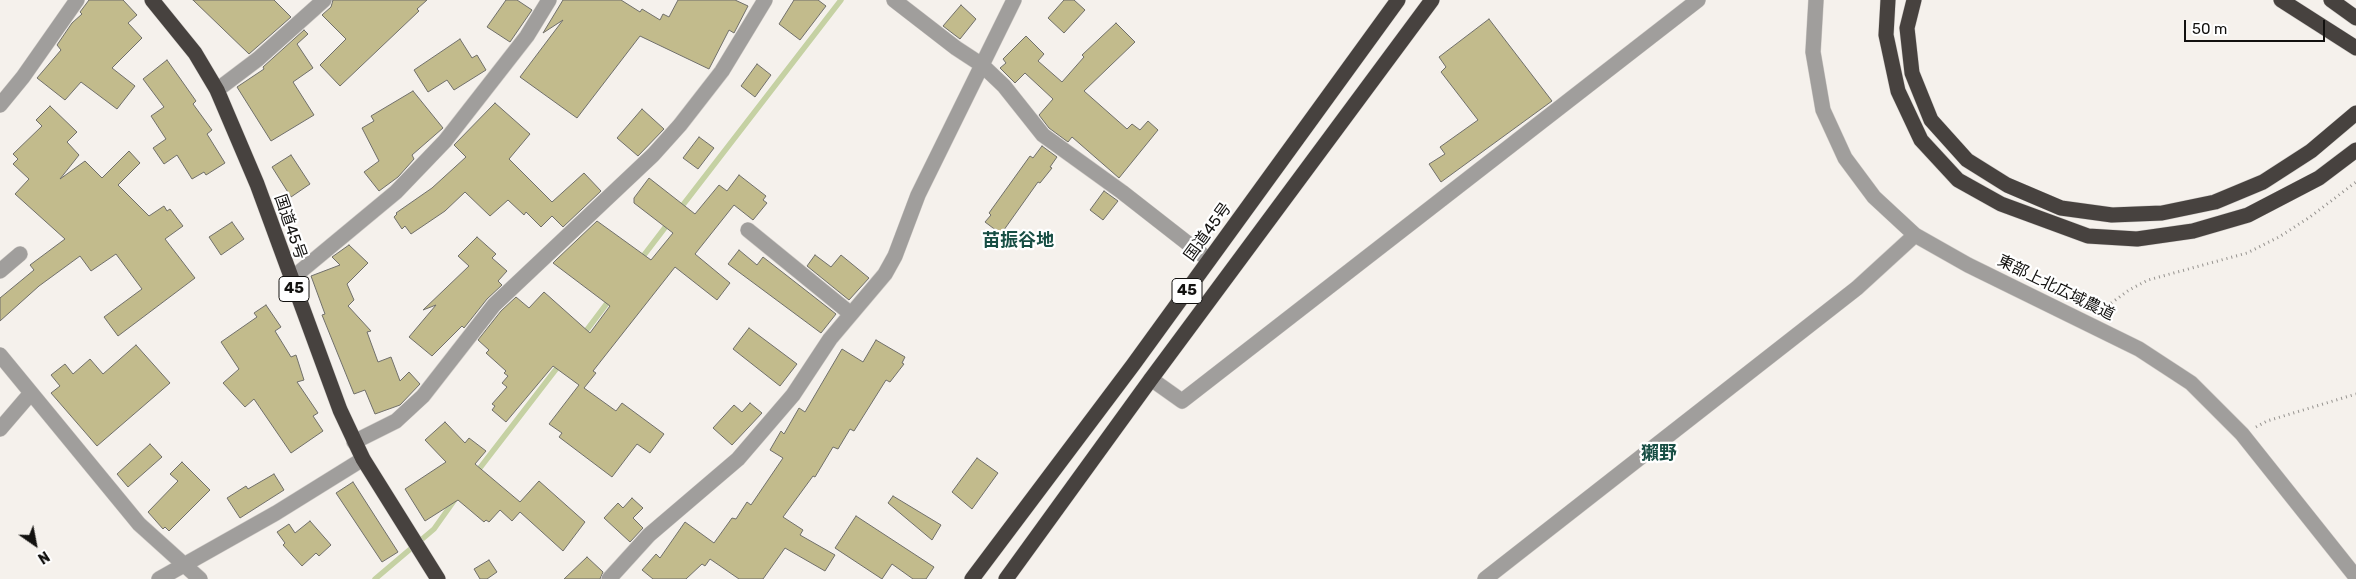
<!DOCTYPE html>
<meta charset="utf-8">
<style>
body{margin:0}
#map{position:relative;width:2356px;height:579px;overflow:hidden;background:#f5f1ec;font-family:Rubik,sans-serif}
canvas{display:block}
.north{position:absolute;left:10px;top:519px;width:50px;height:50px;-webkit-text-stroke:4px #fff;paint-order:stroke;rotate:147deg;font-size:14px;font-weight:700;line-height:20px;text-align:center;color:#12110f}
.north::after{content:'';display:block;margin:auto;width:18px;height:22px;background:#12110f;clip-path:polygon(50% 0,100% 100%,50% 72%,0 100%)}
.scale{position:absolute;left:2184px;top:20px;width:141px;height:22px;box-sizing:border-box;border:2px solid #12110f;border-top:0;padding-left:6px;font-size:15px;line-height:18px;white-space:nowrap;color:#12110f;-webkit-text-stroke:4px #fff;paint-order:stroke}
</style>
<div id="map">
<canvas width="2356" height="579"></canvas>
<div class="north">N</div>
<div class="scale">50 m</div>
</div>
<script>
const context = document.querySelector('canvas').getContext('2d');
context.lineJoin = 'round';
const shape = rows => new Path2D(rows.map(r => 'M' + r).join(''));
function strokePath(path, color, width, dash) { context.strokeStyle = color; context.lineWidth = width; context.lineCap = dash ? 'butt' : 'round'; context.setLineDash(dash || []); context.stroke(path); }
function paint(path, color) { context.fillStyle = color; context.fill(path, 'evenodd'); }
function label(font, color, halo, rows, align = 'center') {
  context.font = font + ' Rubik,"Noto Sans JP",sans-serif'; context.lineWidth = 4.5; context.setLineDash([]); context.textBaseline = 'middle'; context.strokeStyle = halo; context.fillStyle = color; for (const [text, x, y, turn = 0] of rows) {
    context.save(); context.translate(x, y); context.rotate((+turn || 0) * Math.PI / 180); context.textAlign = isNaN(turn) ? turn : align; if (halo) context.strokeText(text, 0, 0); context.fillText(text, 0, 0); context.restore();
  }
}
const stream = shape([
 [679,210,841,0],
 [641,259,670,221],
 [583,335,611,298],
 [476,473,560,364],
 [375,579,434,529,456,498]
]);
const building = shape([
 [89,0,123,0,137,15,128,23,142,38,112,68,135,86,117,109,81,82,65,100,37,78,61,50,57,45,72,23,82,14,80,12,89,0],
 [193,0,274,0,291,17,249,54,193,0],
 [333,0,427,0,417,9,419,11,340,86,320,65,346,39,322,15,331,7,333,0],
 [506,0,517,0,532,10,510,42,487,27,506,0],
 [563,0,621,0,640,12,642,9,660,20,663,14,669,17,678,0,735,0,748,6,734,33,729,30,709,69,640,36,577,118,520,77,563,20,543,33,563,0],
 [794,0,818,0,826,6,800,40,779,24,794,0],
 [1064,0,1074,0,1085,10,1064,33,1048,18,1064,0],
 [961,5,976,19,960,39,943,26,961,5],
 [1489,19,1552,101,1441,182,1429,164,1445,154,1440,147,1478,120,1441,72,1446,67,1439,57,1489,19],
 [1116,23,1135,42,1084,91,1127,129,1132,124,1140,130,1148,121,1158,130,1119,178,1072,137,1068,142,1049,128,1039,115,1053,99,1025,73,1015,83,1000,68,1006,63,1003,59,1026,36,1044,54,1038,61,1062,82,1084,57,1082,55,1116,23],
 [304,30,308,34,297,44,313,68,293,82,314,115,271,141,237,87,264,69,263,67,304,30],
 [460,39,472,58,477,55,486,70,454,90,447,80,428,92,414,70,460,39],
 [167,60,196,101,193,104,212,130,207,134,225,163,206,175,204,172,192,179,177,155,164,164,153,148,166,139,151,116,164,107,143,79,167,60],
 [757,64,771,75,755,97,741,86,757,64],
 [413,91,443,128,412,155,414,159,398,177,379,191,364,172,379,161,362,128,374,121,371,116,413,91],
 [495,103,530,134,509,159,552,202,584,173,601,191,563,227,552,216,541,227,526,212,524,215,508,200,490,216,465,192,445,211,411,234,405,226,402,229,394,217,397,214,396,213,432,188,466,157,454,145,495,103],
 [50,106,77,132,67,142,79,155,60,179,85,161,102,178,129,151,140,163,118,185,149,216,164,206,167,211,170,209,183,226,165,239,195,278,118,336,104,317,142,289,116,254,91,271,80,256,39,286,0,321,0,298,34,270,30,265,65,239,15,194,29,179,13,164,18,159,13,154,42,126,36,120,50,106],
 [642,109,664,129,638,156,617,138,642,109],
 [699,137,714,148,698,169,683,158,699,137],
 [1042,146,1057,157,1050,167,1052,168,1040,183,1038,182,1001,234,985,222,991,215,989,213,1030,156,1033,158,1042,146],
 [291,155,310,184,291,197,272,167,291,155],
 [739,175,766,196,763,200,767,203,753,220,734,205,695,254,730,283,717,300,675,267,593,371,596,373,584,388,616,411,622,403,664,434,650,453,637,444,612,477,559,437,562,433,549,424,579,385,553,366,506,422,492,410,495,406,492,404,507,387,502,383,508,376,504,373,506,371,486,353,489,350,478,340,501,311,516,297,529,308,544,292,590,333,610,306,553,263,556,260,597,221,651,260,673,233,634,203,634,198,649,178,695,214,719,185,727,191,739,175],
 [1104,191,1118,201,1103,220,1090,210,1104,191],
 [232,222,244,239,221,255,209,237,232,222],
 [477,237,496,254,492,258,507,271,498,281,502,285,487,299,464,328,462,326,432,356,409,337,436,305,423,310,469,266,458,256,477,237],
 [349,245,368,263,347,284,354,300,348,306,371,331,367,332,378,362,391,357,400,381,409,372,420,384,400,405,375,414,365,390,354,394,322,315,325,314,311,276,340,265,332,257,349,245],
 [739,250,757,265,763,257,836,314,821,333,728,264,739,250],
 [815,255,831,267,841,255,869,278,849,300,807,266,815,255],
 [266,305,281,327,275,331,291,357,296,355,304,380,297,382,318,413,313,416,323,431,291,453,254,399,245,407,223,383,239,369,221,342,257,317,254,313,266,305],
 [749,328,797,364,780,386,733,349,749,328],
 [876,340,905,357,902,363,904,364,890,382,886,380,854,431,850,429,838,449,833,447,815,477,813,476,783,517,803,530,800,535,835,555,825,571,785,548,763,579,739,579,710,559,705,566,702,564,686,579,653,579,642,570,656,554,660,558,685,522,714,543,732,518,736,519,747,502,751,505,783,458,770,450,781,431,784,434,799,408,805,412,842,349,863,362,876,340],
 [136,345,170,383,97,446,51,393,60,386,51,375,65,364,73,374,90,359,103,374,136,345],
 [750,403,762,413,732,445,713,428,734,405,742,412,750,403],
 [445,422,465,443,469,438,486,451,475,464,520,502,539,481,585,522,563,551,520,512,512,521,500,510,489,522,486,520,484,522,458,500,425,521,405,489,446,462,425,440,445,422],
 [150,444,162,457,128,487,117,474,150,444],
 [977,458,998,473,972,509,952,492,977,458],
 [182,462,210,490,169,531,165,527,163,529,148,512,178,481,170,474,182,462],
 [274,474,284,490,240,518,227,498,246,486,248,489,274,474],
 [353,482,398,552,382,562,336,493,353,482],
 [893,496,941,525,932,540,888,503,893,496],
 [632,498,643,508,633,518,643,528,630,542,604,518,618,503,623,508,632,498],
 [856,516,934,567,926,579,913,579,892,564,882,579,835,548,856,516],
 [310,521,331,545,319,556,316,553,302,566,283,545,285,543,277,532,289,524,295,533,310,521],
 [587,557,603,572,600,579,564,579,587,557],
 [489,560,497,572,487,579,480,579,474,569,489,560]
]);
const path = shape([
 [2099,312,2129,290,2148,280,2247,253,2279,237,2310,217,2356,182],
 [2256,427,2267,421,2356,394]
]);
const minor = shape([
 [894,0,956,48,982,65,1004,86,1043,135,1122,192,1209,260],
 [1816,0,1813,52,1823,110,1845,158,1874,197,1915,235,1968,265,2139,349,2191,383,2242,434,2356,577],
 [217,90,258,59,324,0],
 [0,105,23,77,77,0],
 [748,230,851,314],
 [0,271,20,254],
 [290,280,396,192,445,141,527,36,549,0],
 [0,355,139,524,200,579],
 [1151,379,1182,401,1698,0],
 [0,429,31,393],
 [354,442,396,421,423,396,494,305,653,155,680,125,722,71,765,0],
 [159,579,276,513,363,459],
 [609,579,649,535,738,459,793,395,830,339,885,274,895,256,918,195,1014,0],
 [1485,579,1857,288,1915,235]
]);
const highway = shape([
 [152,0,195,53,217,90,257,184,340,410,363,459,438,579],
 [1888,0,1886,35,1898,91,1921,140,1958,180,2001,204,2088,236,2137,239,2193,231,2248,215,2319,178,2356,150],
 [1914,0,1907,28,1912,73,1931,120,1967,160,2007,185,2061,208,2112,215,2162,213,2215,202,2263,182,2311,151,2356,113],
 [2281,0,2356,48],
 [2331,0,2356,18],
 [972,579,1133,365,1398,0],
 [1006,579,1151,379,1432,0]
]);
const shields = [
 [294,289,30],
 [1187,291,30]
];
const shieldNames = [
 ["45",294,289],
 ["45",1187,291]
];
const streetNames = [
 ["国道45号",290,227,71],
 ["国道45号",1208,232,-54],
 ["東部上北広域農道",2056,288,26]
];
const neighbourhoodNames = [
 ["苗振谷地",1018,241],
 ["獺野",1659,454]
];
strokePath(stream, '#c5d1a3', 5.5);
paint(building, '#c2bb8c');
strokePath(building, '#706f6a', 1);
strokePath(minor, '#d1cdc9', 16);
strokePath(highway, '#d1cdc9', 16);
strokePath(path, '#96938f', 3, [1, 4]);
strokePath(minor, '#a09e9c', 15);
strokePath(highway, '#47423f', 15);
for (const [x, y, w] of shields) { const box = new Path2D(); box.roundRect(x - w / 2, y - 12.5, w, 25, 4); context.fillStyle = '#fff'; context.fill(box); strokePath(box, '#12110f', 1); }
label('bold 15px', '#12110f', null, shieldNames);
label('16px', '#12110f', '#fff', streetNames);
label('bold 18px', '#174e44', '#fff', neighbourhoodNames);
</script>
